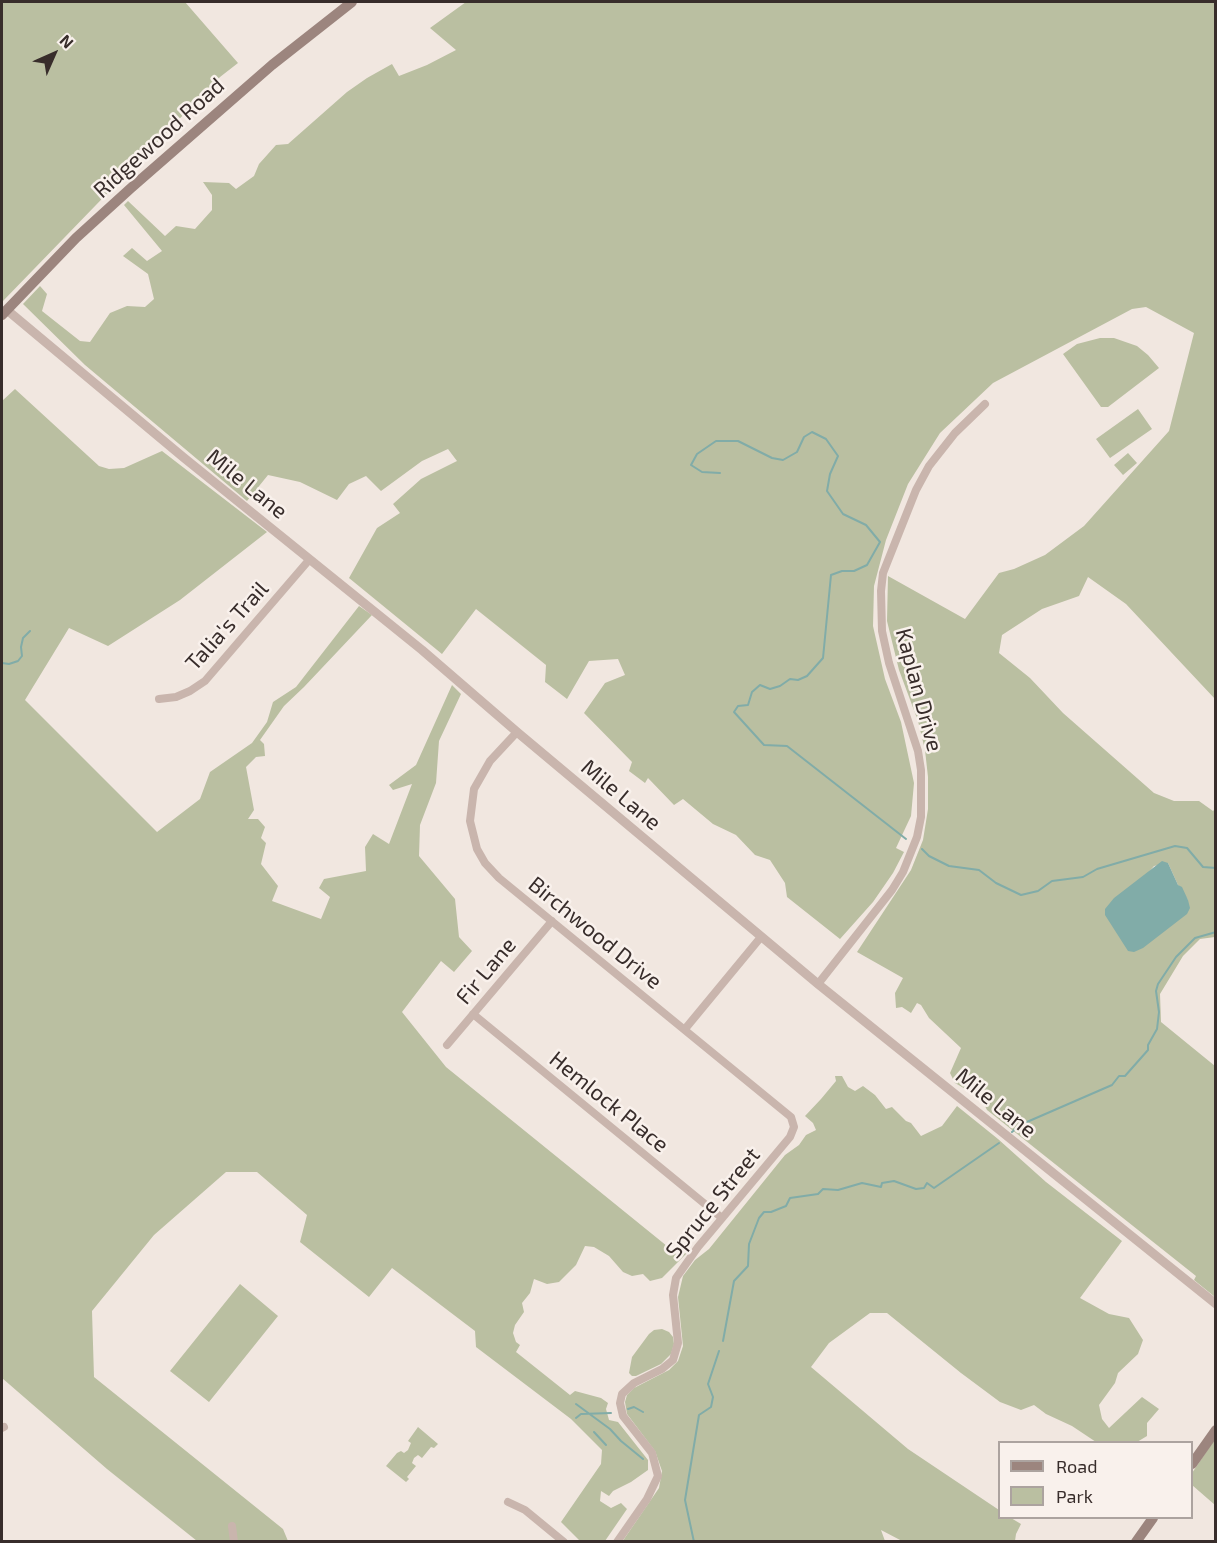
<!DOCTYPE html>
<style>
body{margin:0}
#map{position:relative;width:1217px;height:1543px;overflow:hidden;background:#f1e7e0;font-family:"Exo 2",sans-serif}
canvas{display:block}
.frame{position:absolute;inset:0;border:3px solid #382d2b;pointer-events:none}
.legend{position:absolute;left:998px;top:1441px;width:195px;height:78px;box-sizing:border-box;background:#f9f1ec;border:2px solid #aca39f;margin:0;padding:8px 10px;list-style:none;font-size:18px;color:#382d2b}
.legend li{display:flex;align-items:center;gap:12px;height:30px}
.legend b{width:30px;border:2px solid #aca39f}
.north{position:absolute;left:24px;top:24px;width:60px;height:60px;-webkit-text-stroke:4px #f9f1ec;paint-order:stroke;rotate:45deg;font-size:16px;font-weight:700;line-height:24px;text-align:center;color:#382d2b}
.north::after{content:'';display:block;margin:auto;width:21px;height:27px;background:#382d2b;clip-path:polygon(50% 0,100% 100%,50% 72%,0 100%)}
</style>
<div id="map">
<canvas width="1217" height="1543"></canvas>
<div class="frame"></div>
<ul class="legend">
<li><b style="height:8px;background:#9c857e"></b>Road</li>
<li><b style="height:16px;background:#babfa1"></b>Park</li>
</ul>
<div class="north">N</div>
</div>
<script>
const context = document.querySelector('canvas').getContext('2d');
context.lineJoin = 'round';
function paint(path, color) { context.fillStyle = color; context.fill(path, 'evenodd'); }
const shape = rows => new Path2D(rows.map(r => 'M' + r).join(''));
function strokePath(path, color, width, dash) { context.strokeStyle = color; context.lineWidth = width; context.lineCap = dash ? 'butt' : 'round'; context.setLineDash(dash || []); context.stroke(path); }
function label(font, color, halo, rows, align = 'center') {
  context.font = font + ' "Exo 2",sans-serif'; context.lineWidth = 5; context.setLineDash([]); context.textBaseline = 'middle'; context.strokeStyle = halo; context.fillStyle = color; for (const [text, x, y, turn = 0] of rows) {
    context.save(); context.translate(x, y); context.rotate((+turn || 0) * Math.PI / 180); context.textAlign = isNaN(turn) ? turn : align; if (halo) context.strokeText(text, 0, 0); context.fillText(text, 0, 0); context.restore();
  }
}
const green = shape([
 [2,2,185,2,238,63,220,77,2,302],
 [466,2,1215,2,1215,699,1126,604,1088,577,1079,596,1042,609,1002,635,999,653,1030,678,1063,713,1154,793,1174,801,1199,801,1213,811,1215,809,1215,937,1200,939,1183,956,1160,994,1161,1022,1215,1066,1215,1297,1194,1280,1196,1276,987,1110,981,1098,955,1083,950,1073,961,1048,929,1018,921,1005,917,1003,911,1013,902,1007,896,1008,895,993,903,978,857,952,911,870,923,840,928,809,928,777,925,750,918,721,899,670,887,621,888,576,965,619,999,573,1014,569,1045,555,1084,526,1169,431,1194,333,1146,307,1132,309,993,383,940,433,908,484,886,540,874,586,873,626,885,679,901,722,914,783,911,816,896,848,904,852,893,873,873,902,840,939,787,897,785,883,770,860,755,855,736,835,713,824,683,799,674,805,648,778,645,783,629,771,632,762,584,713,605,683,625,675,618,659,589,661,567,699,545,682,546,665,476,609,442,654,349,578,377,528,400,513,393,504,421,479,457,461,448,449,422,461,381,491,366,476,349,484,337,500,300,482,268,475,247,501,85,365,23,304,40,286,47,294,42,311,80,341,90,342,110,313,127,306,145,307,154,299,148,274,123,256,132,248,147,261,162,251,124,205,128,201,165,236,176,226,195,229,212,210,212,195,203,182,229,183,236,189,254,176,259,164,276,145,288,144,347,92,367,78,392,64,399,76,427,65,456,50,430,28],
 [1168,863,1178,885,1188,900,1148,873,1154,866],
 [1100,338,1114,338,1137,346,1148,355,1159,368,1108,407,1101,407,1063,354,1077,344],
 [15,389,99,466,109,469,124,468,162,451,267,532,180,600,108,646,69,628,25,700,157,832,200,799,210,772,252,743,267,722,273,702,296,687,359,606,372,615,304,687,284,706,260,740,264,744,265,756,256,757,246,767,254,810,248,819,258,819,265,827,261,838,266,843,261,864,278,886,272,901,321,919,330,897,319,888,324,879,366,871,365,847,373,834,389,844,412,784,393,790,389,785,416,765,452,685,461,694,439,741,436,783,420,825,419,856,455,899,459,937,472,951,454,972,441,961,402,1012,446,1067,678,1255,687,1253,662,1278,650,1281,643,1274,632,1276,623,1272,609,1256,594,1247,585,1246,576,1265,559,1282,547,1284,534,1279,530,1293,522,1303,524,1312,515,1325,513,1333,516,1342,520,1345,516,1352,570,1395,575,1391,601,1398,608,1403,606,1409,609,1420,618,1422,648,1460,648,1470,631,1482,613,1491,609,1496,601,1491,600,1501,611,1508,621,1503,627,1509,605,1541,580,1541,561,1522,601,1464,602,1450,571,1419,476,1347,475,1331,392,1268,369,1297,300,1242,307,1215,257,1172,226,1172,154,1235,92,1311,94,1377,283,1529,288,1541,197,1541,107,1469,2,1378,2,401],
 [1138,409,1152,429,1110,458,1096,439],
 [1128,453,1137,463,1123,475,1114,465],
 [835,1076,842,1076,848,1087,855,1091,863,1086,875,1095,886,1109,892,1107,906,1121,911,1123,921,1136,942,1126,957,1106,998,1139,1046,1182,1122,1241,1080,1298,1109,1314,1129,1318,1143,1340,1138,1354,1118,1373,1115,1383,1099,1405,1102,1419,1109,1428,1142,1397,1159,1409,1147,1423,1147,1436,1137,1442,1096,1442,1072,1426,1046,1414,1034,1405,1021,1410,1000,1402,961,1373,887,1313,870,1313,829,1343,811,1367,908,1449,999,1510,1000,1518,1011,1518,1021,1524,1016,1534,1015,1541,902,1541,881,1530,885,1541,622,1542,659,1488,662,1471,655,1451,627,1414,625,1402,627,1395,634,1388,669,1370,678,1361,683,1346,678,1297,683,1276,695,1260,709,1249,785,1155,799,1145,806,1135,816,1130,813,1123,805,1116,821,1099,836,1081],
 [240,1284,278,1316,209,1402,170,1371],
 [662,1329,669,1332,673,1337,674,1344,671,1354,661,1364,636,1376,632,1376,629,1373,632,1357,649,1334,654,1330],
 [418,1427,438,1444,434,1448,431,1447,422,1458,418,1455,414,1458,412,1463,416,1466,407,1477,409,1479,406,1482,386,1466,397,1453,401,1451,404,1453,408,1450,411,1443,408,1441],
 [1215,1439,1215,1505,1192,1485,1192,1473]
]);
const water = shape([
 [1162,861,1168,863,1178,885,1182,887,1188,900,1190,908,1187,914,1143,948,1134,952,1128,951,1105,915,1105,909,1114,898]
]);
const stream = shape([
 [720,473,702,472,691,465,697,454,716,441,738,441,772,458,783,460,797,452,804,437,812,432,826,439,838,456,830,474,827,491,843,514,866,525,880,542,867,565,854,571,842,571,831,575,823,658,807,676,798,680,790,679,780,686,770,689,760,685,752,692,748,705,738,706,734,712,764,745,787,746,906,839],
 [2,663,9,664,18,661,22,656,21,647,23,638,30,631],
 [922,849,929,856,949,866,979,870,996,883,1021,895,1038,891,1052,881,1083,877,1097,869,1175,846,1187,848,1203,867,1216,868],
 [1012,1132,1020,1125,1112,1085,1119,1076,1125,1076,1148,1050,1148,1045,1157,1029,1159,1012,1156,991,1158,984,1176,957,1195,938,1216,932],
 [723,1341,734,1281,748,1266,749,1244,759,1218,764,1212,771,1212,786,1206,790,1198,818,1194,823,1189,838,1190,862,1183,881,1187,882,1183,894,1181,916,1189,924,1188,927,1183,934,1188,999,1143],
 [576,1404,610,1429,621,1441,643,1459],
 [628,1409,634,1407,643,1412],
 [576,1418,581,1414,611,1413],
 [594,1432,606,1445],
 [694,1542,685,1500,699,1415,711,1407,713,1397,708,1384,719,1351]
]);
const minor = shape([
 [159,699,176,697,190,691,205,681,309,560],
 [517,732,490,761,474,789,470,821,477,849,485,863,499,878,791,1117,794,1127,790,1137,698,1247,676,1278,673,1295,678,1343,673,1360,662,1369,634,1383,622,1394,620,1403,623,1416,652,1453,658,1476,647,1499,617,1542],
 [818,984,892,890,903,872,917,837,921,817,921,770,918,751,889,663,882,631,881,591,883,573,916,490,929,466,955,433,985,404],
 [473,1014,722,1218],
 [685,1029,761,937],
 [447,1045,552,921],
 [2,1428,4,1427],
 [508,1502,525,1510,564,1542],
 [232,1526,234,1542]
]);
const tertiary = shape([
 [7,310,183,457,422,650,517,732,818,984,1216,1304]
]);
const secondary = shape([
 [2,315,76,238,131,188,272,65,352,2],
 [1192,1464,1216,1430],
 [1136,1542,1153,1518]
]);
const streetNames = [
 ["Ridgewood Road",159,138,-42],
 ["Mile Lane",247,484,39],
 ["Talia's Trail",227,626,-48],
 ["Kaplan Drive",919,690,75],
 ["Mile Lane",621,795,40],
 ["Birchwood Drive",595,933,39],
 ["Fir Lane",486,971,-50],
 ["Hemlock Place",609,1102,39],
 ["Mile Lane",996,1103,39],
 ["Spruce Street",713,1203,-51]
];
paint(green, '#babfa1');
paint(water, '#81aca8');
strokePath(stream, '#81aca8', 2);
strokePath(minor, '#c9b5ad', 8);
strokePath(tertiary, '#c9b5ad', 9);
strokePath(secondary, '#9c857e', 10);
label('22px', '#382d2b', '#f9f1ec', streetNames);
</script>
